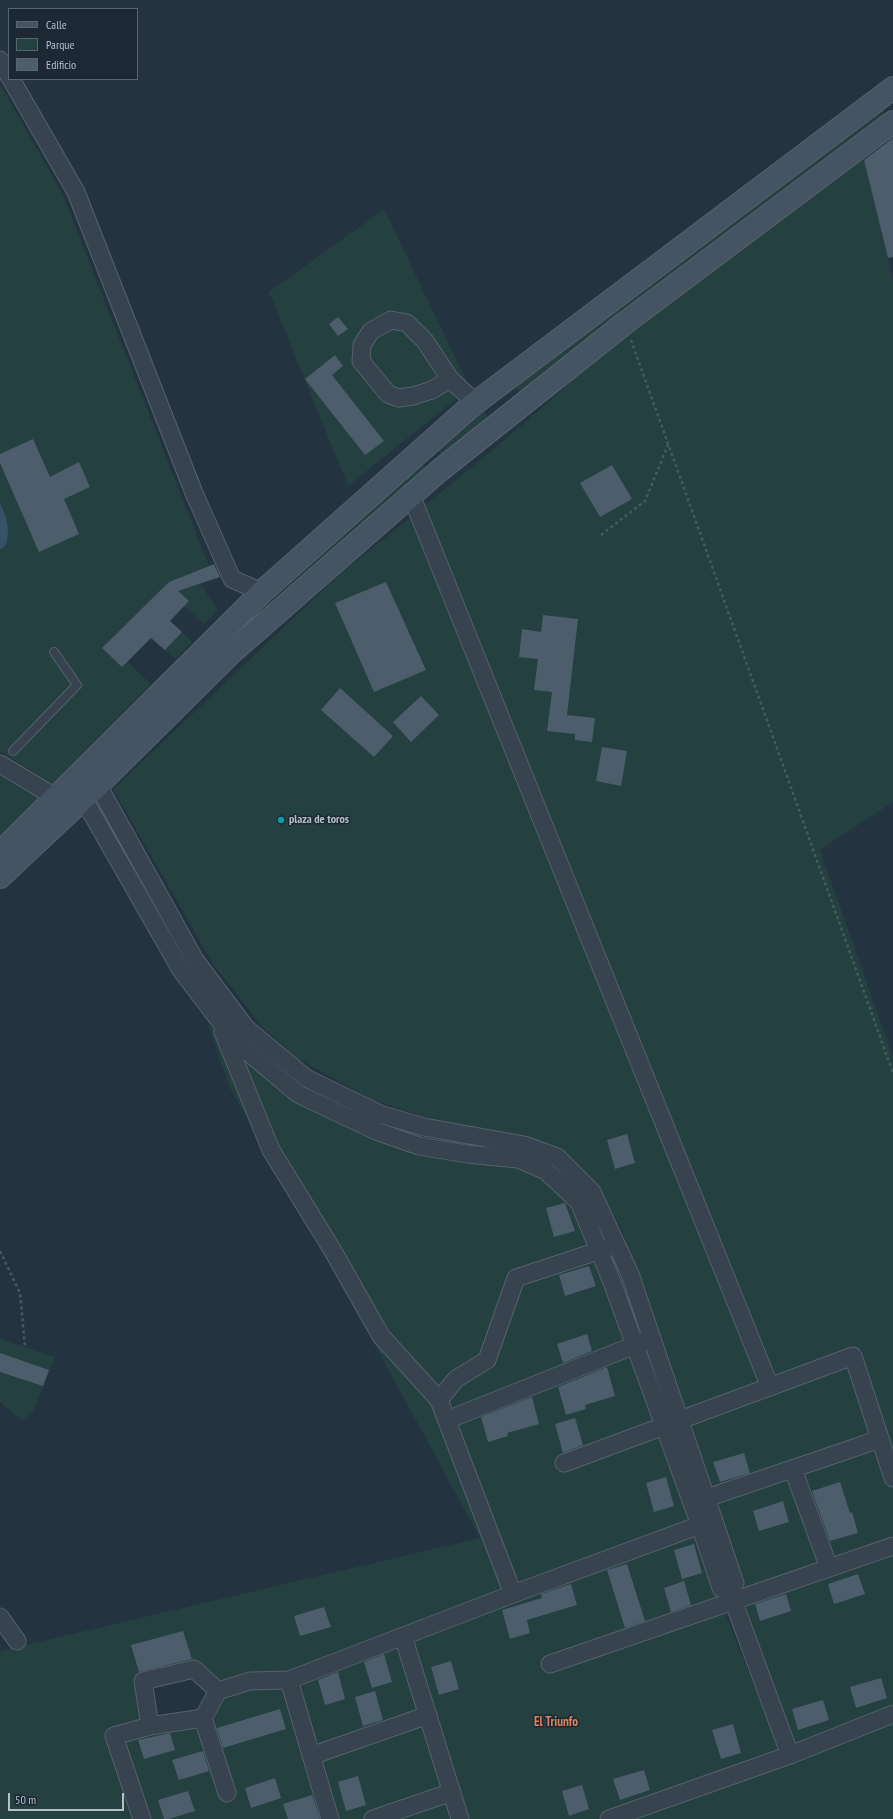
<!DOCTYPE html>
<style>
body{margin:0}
#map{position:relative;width:893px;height:1819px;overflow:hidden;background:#233340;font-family:"PT Sans Narrow",sans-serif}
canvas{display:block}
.legend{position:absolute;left:8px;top:8px;width:130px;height:72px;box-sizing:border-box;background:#1c2934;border:1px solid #586570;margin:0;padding:5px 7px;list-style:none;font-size:12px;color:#b3bfca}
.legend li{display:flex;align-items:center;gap:8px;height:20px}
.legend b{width:20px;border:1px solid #586570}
.scale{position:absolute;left:8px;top:1793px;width:116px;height:18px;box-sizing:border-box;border:2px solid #b3bfca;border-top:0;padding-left:5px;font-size:12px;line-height:14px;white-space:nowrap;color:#b3bfca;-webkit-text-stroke:3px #1c2934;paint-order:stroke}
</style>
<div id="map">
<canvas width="893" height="1819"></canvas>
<ul class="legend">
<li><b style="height:5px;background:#455463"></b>Calle</li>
<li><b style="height:11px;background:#254040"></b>Parque</li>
<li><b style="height:11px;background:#4c5d6b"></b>Edificio</li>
</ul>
<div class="scale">50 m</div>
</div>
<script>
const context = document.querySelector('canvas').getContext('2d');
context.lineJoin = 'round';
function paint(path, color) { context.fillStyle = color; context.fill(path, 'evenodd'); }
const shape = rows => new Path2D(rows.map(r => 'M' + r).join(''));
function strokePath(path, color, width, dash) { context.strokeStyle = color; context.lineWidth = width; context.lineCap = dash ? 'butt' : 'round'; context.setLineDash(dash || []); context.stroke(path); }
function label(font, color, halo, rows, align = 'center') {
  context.font = font + ' "PT Sans Narrow",sans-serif'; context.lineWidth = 3; context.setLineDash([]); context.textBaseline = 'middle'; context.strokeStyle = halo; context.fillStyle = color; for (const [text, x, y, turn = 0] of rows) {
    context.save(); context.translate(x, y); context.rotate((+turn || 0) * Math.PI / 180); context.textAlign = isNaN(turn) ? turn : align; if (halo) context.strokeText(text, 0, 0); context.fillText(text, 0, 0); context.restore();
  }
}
const green = shape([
 [0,84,62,193,209,566,185,575,189,587,200,583,218,610,204,624,184,606,170,620,192,642,175,659,151,638,128,662,151,684,52,784,0,751],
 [881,106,888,117,521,394,514,384],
 [864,159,893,280,893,802,820,850,893,1057,893,1452,861,1350,686,1412,622,1230,597,1185,562,1151,434,1120,370,1099,297,1058,263,1028,213,964,113,789,339,575,494,449,633,328],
 [384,209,470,388,348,486,269,292],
 [484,411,490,419,443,457,436,448],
 [421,462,428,470,261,615,255,609],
 [0,771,40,798,0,839],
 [208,1024,272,1082,354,1129,510,1164,551,1182,571,1204,593,1249,514,1275,485,1358,435,1399,508,1591,288,1675,219,1686,196,1666,139,1679,147,1723,112,1733,138,1819,0,1819,0,1651,480,1538,332,1266,231,1090],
 [595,1256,628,1344,449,1416,443,1401,459,1381,491,1362,520,1282],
 [0,1339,55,1357,34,1410,22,1421,0,1402],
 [630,1351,695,1524,515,1588,451,1422],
 [857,1357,877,1434,710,1488,686,1420],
 [881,1442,893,1473,893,1540,831,1561,798,1471],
 [791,1473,824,1564,741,1591,710,1501],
 [697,1532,724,1610,781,1753,597,1819,334,1819,294,1683],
 [893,1549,893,1709,792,1749,739,1603],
 [285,1684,326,1819,149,1819,119,1738,207,1718,220,1694,253,1685],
 [893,1719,893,1819,621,1819]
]);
const water = shape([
 [0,503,6,517,8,529,7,542,3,548,0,549]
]);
const building = shape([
 [893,138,893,257,888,258,864,160],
 [338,317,348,329,338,336,329,324],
 [335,355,343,366,332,375,384,441,365,455,305,379],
 [33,439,50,477,79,462,90,487,64,499,79,534,39,552,0,463,0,454],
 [612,465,632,499,600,517,580,483],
 [214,564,220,577,178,591,189,601,170,621,182,632,165,650,151,638,122,667,102,648,169,582],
 [386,582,426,670,374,692,335,603],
 [543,615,578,619,567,715,595,718,592,742,575,740,575,734,547,731,552,692,534,690,538,659,519,657,522,629,541,632],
 [340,688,393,736,374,757,321,710],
 [421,696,439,715,411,742,393,722],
 [602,747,627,751,621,786,596,781],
 [627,1134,635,1163,615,1169,607,1140],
 [565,1203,575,1231,554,1237,546,1208],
 [589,1266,596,1286,565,1296,559,1275],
 [587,1334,592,1351,563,1363,557,1344],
 [0,1353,49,1370,43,1386,0,1372],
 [607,1367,615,1396,585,1405,586,1409,566,1415,558,1387],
 [532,1397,539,1424,507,1433,508,1436,488,1442,481,1417],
 [575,1418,583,1445,563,1453,555,1424],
 [744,1453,750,1473,720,1482,713,1462],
 [666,1477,674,1506,654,1512,646,1483],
 [840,1482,850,1513,852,1512,858,1533,830,1541,812,1491],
 [783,1501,789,1522,759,1531,753,1511],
 [694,1544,702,1573,682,1579,674,1550],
 [627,1564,645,1621,625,1628,607,1570],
 [858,1574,865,1594,834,1604,828,1584],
 [684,1581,691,1605,671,1612,664,1588],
 [571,1584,577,1605,527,1620,530,1633,510,1639,502,1610,542,1598,541,1594],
 [786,1594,791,1611,760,1621,755,1604],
 [324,1607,331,1627,300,1636,294,1616],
 [183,1631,192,1659,139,1672,131,1645],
 [384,1654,392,1682,372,1688,364,1662],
 [451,1661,459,1689,439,1695,431,1667],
 [338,1672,345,1699,325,1705,318,1680],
 [881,1678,887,1698,856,1708,850,1687],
 [375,1691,383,1720,363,1726,355,1697],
 [823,1700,829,1720,798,1730,792,1709],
 [280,1709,286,1729,223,1748,217,1728],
 [733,1724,741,1753,721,1759,712,1730],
 [170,1733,175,1750,144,1759,138,1740],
 [203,1751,209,1771,179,1780,172,1760],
 [644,1770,650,1790,620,1800,613,1779],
 [358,1776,366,1805,346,1811,338,1782],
 [275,1778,281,1798,251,1808,245,1788],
 [582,1785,589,1809,569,1816,562,1791],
 [188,1791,195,1811,169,1819,164,1819,158,1800],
 [312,1795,320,1819,288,1819,283,1804]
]);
const path = shape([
 [631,340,893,1073],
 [601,535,645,501,668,445],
 [0,1251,20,1293,25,1347]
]);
const service = shape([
 [13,751,77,685,54,652]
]);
const minor = shape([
 [0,60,9,76],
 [11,79,76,192,194,493,232,579,262,592],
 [450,379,432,390,413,396,399,398,388,394,361,361,362,345,371,331,391,320,407,323,425,341,450,379,476,403],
 [411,495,770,1387],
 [0,764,55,797],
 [98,785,195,960,246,1028,306,1078,380,1114,424,1127,524,1145,557,1157,592,1192,630,1274,735,1583,729,1590],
 [83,798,181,970,235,1041,298,1094,376,1131,419,1146,467,1154,518,1159,546,1171,579,1202,612,1282,700,1525,721,1588,729,1590],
 [223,1032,271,1150,333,1251,381,1336,439,1400,513,1594],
 [439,1400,456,1379,487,1360,516,1278,610,1247],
 [447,1420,645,1341],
 [564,1463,853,1356,893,1478],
 [793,1469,829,1568],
 [695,1502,880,1439],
 [730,1592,790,1755],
 [0,1617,17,1641],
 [403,1636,460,1819],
 [550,1664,893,1546],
 [289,1680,330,1819],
 [203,1718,227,1793],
 [150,1726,143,1681,194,1669,218,1691],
 [311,1756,428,1715],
 [142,1819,114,1736,150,1726,203,1718,218,1691,250,1681,289,1680,513,1594,700,1525],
 [373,1819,452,1792],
 [609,1819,790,1755,893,1714]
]);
const secondary = shape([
 [0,853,262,592,470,407,893,88],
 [0,877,98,785,230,654,439,471,625,323,893,122]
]);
const markers = [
 [281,820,4,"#0f9aa8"]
];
const poiNames = [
 ["plaza de toros",289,820]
];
const neighbourhoodNames = [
 ["El Triunfo",556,1722]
];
paint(green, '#254040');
paint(water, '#365267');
paint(building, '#4c5d6b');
strokePath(service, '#55626d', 10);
strokePath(minor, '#55626d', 19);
strokePath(secondary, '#55626d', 24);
strokePath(path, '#435c5c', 2.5, [3, 3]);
strokePath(service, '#37444f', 8);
strokePath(minor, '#37444f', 17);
strokePath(secondary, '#455463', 22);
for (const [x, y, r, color] of markers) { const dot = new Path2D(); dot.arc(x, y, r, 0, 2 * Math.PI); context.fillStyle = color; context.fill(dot); strokePath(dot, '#1c2934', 1.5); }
label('bold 12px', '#b3bfca', '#1c2934', poiNames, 'left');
label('bold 13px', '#da845f', '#1c2934', neighbourhoodNames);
</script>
